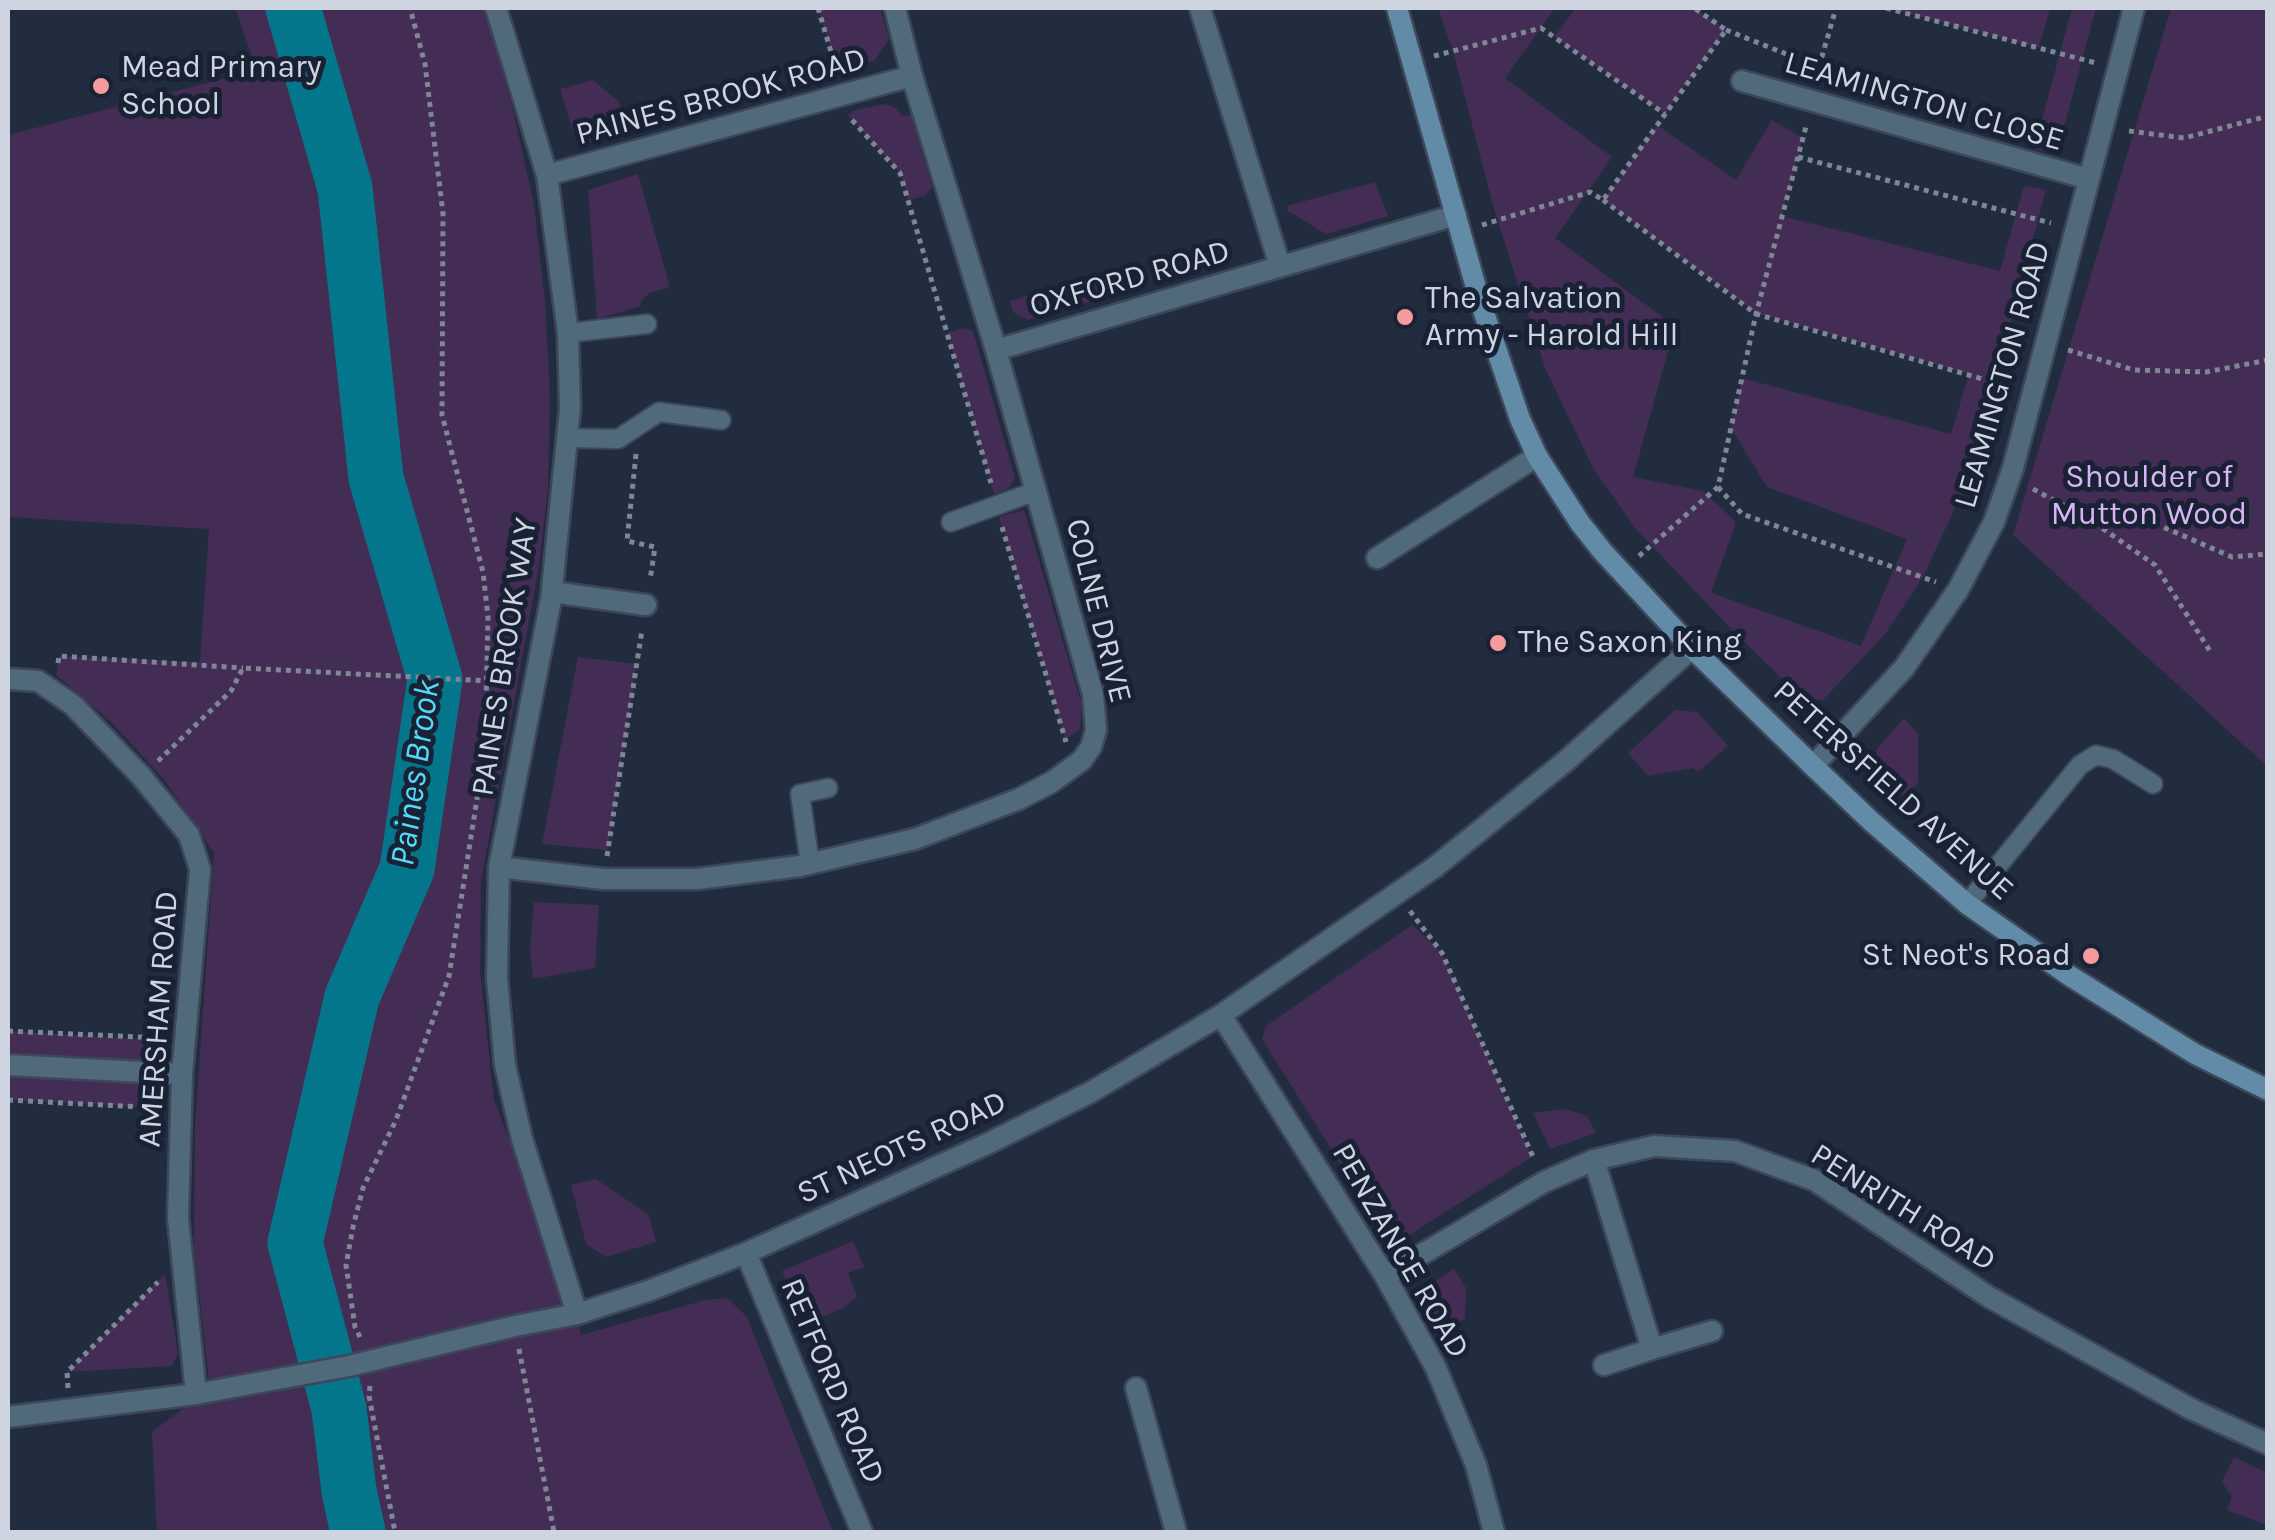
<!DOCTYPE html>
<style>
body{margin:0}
#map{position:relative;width:2275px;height:1540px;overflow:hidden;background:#222c3f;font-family:Karla,sans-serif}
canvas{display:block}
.frame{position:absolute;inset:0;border:10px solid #ced5e1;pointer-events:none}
</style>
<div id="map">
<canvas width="2275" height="1540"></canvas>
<div class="frame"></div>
</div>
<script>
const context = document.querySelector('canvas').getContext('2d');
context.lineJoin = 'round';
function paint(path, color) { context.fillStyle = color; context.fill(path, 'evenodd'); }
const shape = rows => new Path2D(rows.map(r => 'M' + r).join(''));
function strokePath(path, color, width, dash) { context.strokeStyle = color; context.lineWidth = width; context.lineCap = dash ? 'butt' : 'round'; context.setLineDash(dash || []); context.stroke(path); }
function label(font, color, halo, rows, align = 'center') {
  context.font = font + ' Karla,sans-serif'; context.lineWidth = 10; context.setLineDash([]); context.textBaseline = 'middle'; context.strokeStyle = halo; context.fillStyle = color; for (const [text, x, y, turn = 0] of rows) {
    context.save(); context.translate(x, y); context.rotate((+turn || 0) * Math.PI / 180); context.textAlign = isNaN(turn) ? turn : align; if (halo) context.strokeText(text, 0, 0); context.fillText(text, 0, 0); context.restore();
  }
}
const green = shape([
 [235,8,485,8,513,110,534,205,545,300,550,398,548,491,538,572,481,881,480,971,494,1100,577,1314,581,1335,706,1300,727,1298,747,1317,833,1532,157,1532,152,1432,210,1388,194,1250,195,1125,214,853,164,779,110,721,56,675,59,656,200,662,209,529,8,517,8,135,257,70],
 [818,8,880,8,889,39,874,61,837,71],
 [1438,8,1555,8,1505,78,1612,157,1555,238,1675,326,1633,477,1703,491,1736,522,1711,593,1861,646,1907,539,1767,487,1731,428,1742,378,1951,434,1969,374,1756,313,1603,200,1657,125,1736,180,1772,120,1803,138,1782,216,2000,271,2024,186,2046,190,1967,482,1923,577,1885,634,1823,700,1803,699,1735,633,1636,529,1593,468,1545,368,1494,209,1453,51],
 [1576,8,1694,8,1726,30,1665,114,1554,37],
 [1886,8,2050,8,2039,48],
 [2072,8,2096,8,2061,138,2045,152,2034,149],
 [2171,8,2267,8,2267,766,2013,535],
 [593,80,619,102,627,132,585,142,573,132,560,89],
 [885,104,895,108,903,116,911,115,932,187,925,196,908,200,900,173,848,115,855,110],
 [638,174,670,287,650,293,641,301,641,306,597,319,588,190],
 [1375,182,1388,216,1326,234,1288,211,1287,206],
 [1112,271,1120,293,1028,320,1013,312,1010,301],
 [965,328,973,331,1015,478,1009,488,994,494,947,333],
 [1024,510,1082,706,1080,729,1065,740,999,517],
 [578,657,637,664,608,850,542,844],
 [1675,710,1697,712,1728,746,1698,772,1693,768,1648,776,1628,753],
 [1904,718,1918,734,1918,783,1904,797,1879,774,1876,750],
 [534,902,599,905,595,968,533,979,530,948],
 [1412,925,1442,953,1532,1157,1392,1246,1262,1039,1266,1026],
 [8,1031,145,1040,137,1107,8,1100],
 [1565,1109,1587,1116,1596,1133,1550,1149,1533,1113],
 [596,1179,649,1215,656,1242,606,1257,586,1244,571,1185],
 [853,1241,864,1267,848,1273,857,1297,843,1308,804,1325,782,1271],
 [1454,1269,1466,1288,1465,1319,1441,1332,1421,1298,1427,1286],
 [165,1274,178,1353,172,1366,67,1372],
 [2234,1457,2267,1473,2267,1525,2227,1510,2232,1497,2222,1482]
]);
const river = shape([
 [293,8,345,188,376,478,435,679,407,869,352,997,295,1243,339,1409,349,1491,358,1532]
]);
const path = shape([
 [818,8,837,72],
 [1886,8,2096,63],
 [1726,30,1819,67,1836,8],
 [1434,56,1541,28,1665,114],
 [852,120,900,173,991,483],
 [2129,131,2184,138,2268,116],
 [1798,157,2051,223],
 [1603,200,1756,314,2007,386],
 [1482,225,1590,192,1603,200,1726,30,1694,8],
 [2068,350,2134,370,2206,372,2268,360],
 [636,454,627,541,655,547,650,580],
 [1718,487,1742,514,1936,582],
 [2033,489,2089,519,2155,565,2212,654],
 [2067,505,2147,520,2232,557,2268,554],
 [1002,527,1066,742],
 [1639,556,1718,487,1756,314,1807,123],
 [58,663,59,656,243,668],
 [158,761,231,691,243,668,509,682],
 [607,856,642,630],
 [1410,911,1442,953,1534,1159],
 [8,1031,162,1038],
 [8,1100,159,1108],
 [360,1337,355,1327,346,1265,353,1227,363,1188,396,1120,449,976,485,748,488,617,483,572,442,415,443,214,425,64,410,8],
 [519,1349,554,1532],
 [370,1386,369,1396,395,1532],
 [68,1388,67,1372,158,1282]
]);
const lane = shape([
 [568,333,647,324],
 [567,438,618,439,659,412,721,420],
 [951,522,1036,491],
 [810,864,800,794,828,788],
 [1967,904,2080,765,2096,755,2113,759,2153,784]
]);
const street = shape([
 [496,8,547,175,568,333,570,408,551,599,499,867,497,978,505,1065,522,1139,577,1314],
 [1200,8,1280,266],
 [1742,81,2089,179],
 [547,175,912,76],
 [996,350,1456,215],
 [1377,558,1537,456],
 [552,592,646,605],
 [8,679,38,681,73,705,141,776,189,835,200,869,182,1074,178,1218,196,1394],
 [1813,766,1904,668,1958,590,1994,522,2013,468,2134,8],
 [499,867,603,879,697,879,800,866,915,839,1019,799,1052,782,1082,760,1091,747,1096,730,1093,694,996,350,912,76,895,8],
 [1221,1015,1385,1276,1436,1368,1476,1465,1494,1532],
 [8,1065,182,1074],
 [1594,1160,1652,1349,1712,1331],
 [746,1253,862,1532],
 [1385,1276,1544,1182,1594,1160,1654,1146,1735,1151,1814,1180,1989,1297,2191,1409,2268,1444],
 [1604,1365,1652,1349],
 [1136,1388,1176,1532],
 [8,1417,196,1394,349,1366,515,1326,577,1314,648,1291,746,1253,989,1143,1091,1092,1221,1015,1435,867,1567,760,1692,648]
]);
const secondary = shape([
 [1397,8,1479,298,1520,419,1537,456,1580,523,1603,552,1692,648,1813,766,1872,822,1967,904,2070,976,2195,1054,2268,1090]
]);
const markers = [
 [101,86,10,"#f59b9c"],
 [1405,317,10,"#f59b9c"],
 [1498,643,10,"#f59b9c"],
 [2091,956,10,"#f59b9c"]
];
const poiNames = [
 ["Mead Primary",121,68],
 ["School",121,105],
 ["The Salvation",1425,299],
 ["Army - Harold Hill",1425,336],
 ["The Saxon King",1518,643],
 ["St Neot's Road",2071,956,"right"]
];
const streetNames = [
 ["PAINES BROOK ROAD",721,97,-15],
 ["LEAMINGTON CLOSE",1924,102,16],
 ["OXFORD ROAD",1130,279,-16],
 ["LEAMINGTON ROAD",2003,375,-74],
 ["COLNE DRIVE",1098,611,76],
 ["PAINES BROOK WAY",505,657,-81],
 ["PETERSFIELD AVENUE",1893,791,42],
 ["AMERSHAM ROAD",159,1019,-86],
 ["ST NEOTS ROAD",902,1148,-25],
 ["PENRITH ROAD",1903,1208,32],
 ["PENZANCE ROAD",1400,1251,60],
 ["RETFORD ROAD",832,1381,67]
];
const parkNames = [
 ["Shoulder of",2149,478],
 ["Mutton Wood",2149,515]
];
const waterNames = [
 ["Paines Brook",416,773,-82]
];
paint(green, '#442d55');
strokePath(river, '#04768c', 55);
strokePath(lane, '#3e4759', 22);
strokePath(street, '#3e4759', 25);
strokePath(secondary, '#3e4759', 25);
strokePath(path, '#7e8796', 5, [5, 5]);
strokePath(lane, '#50697b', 18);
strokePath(street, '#50697b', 20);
strokePath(secondary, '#628ba7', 20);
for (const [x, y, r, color] of markers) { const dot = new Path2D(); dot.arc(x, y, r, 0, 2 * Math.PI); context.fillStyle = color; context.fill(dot); strokePath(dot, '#182234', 4); }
label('32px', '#ced5e1', '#182234', poiNames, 'left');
label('32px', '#ced5e1', '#182234', streetNames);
label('32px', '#d8b4f5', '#182234', parkNames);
label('italic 35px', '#54d9f9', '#182234', waterNames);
</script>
